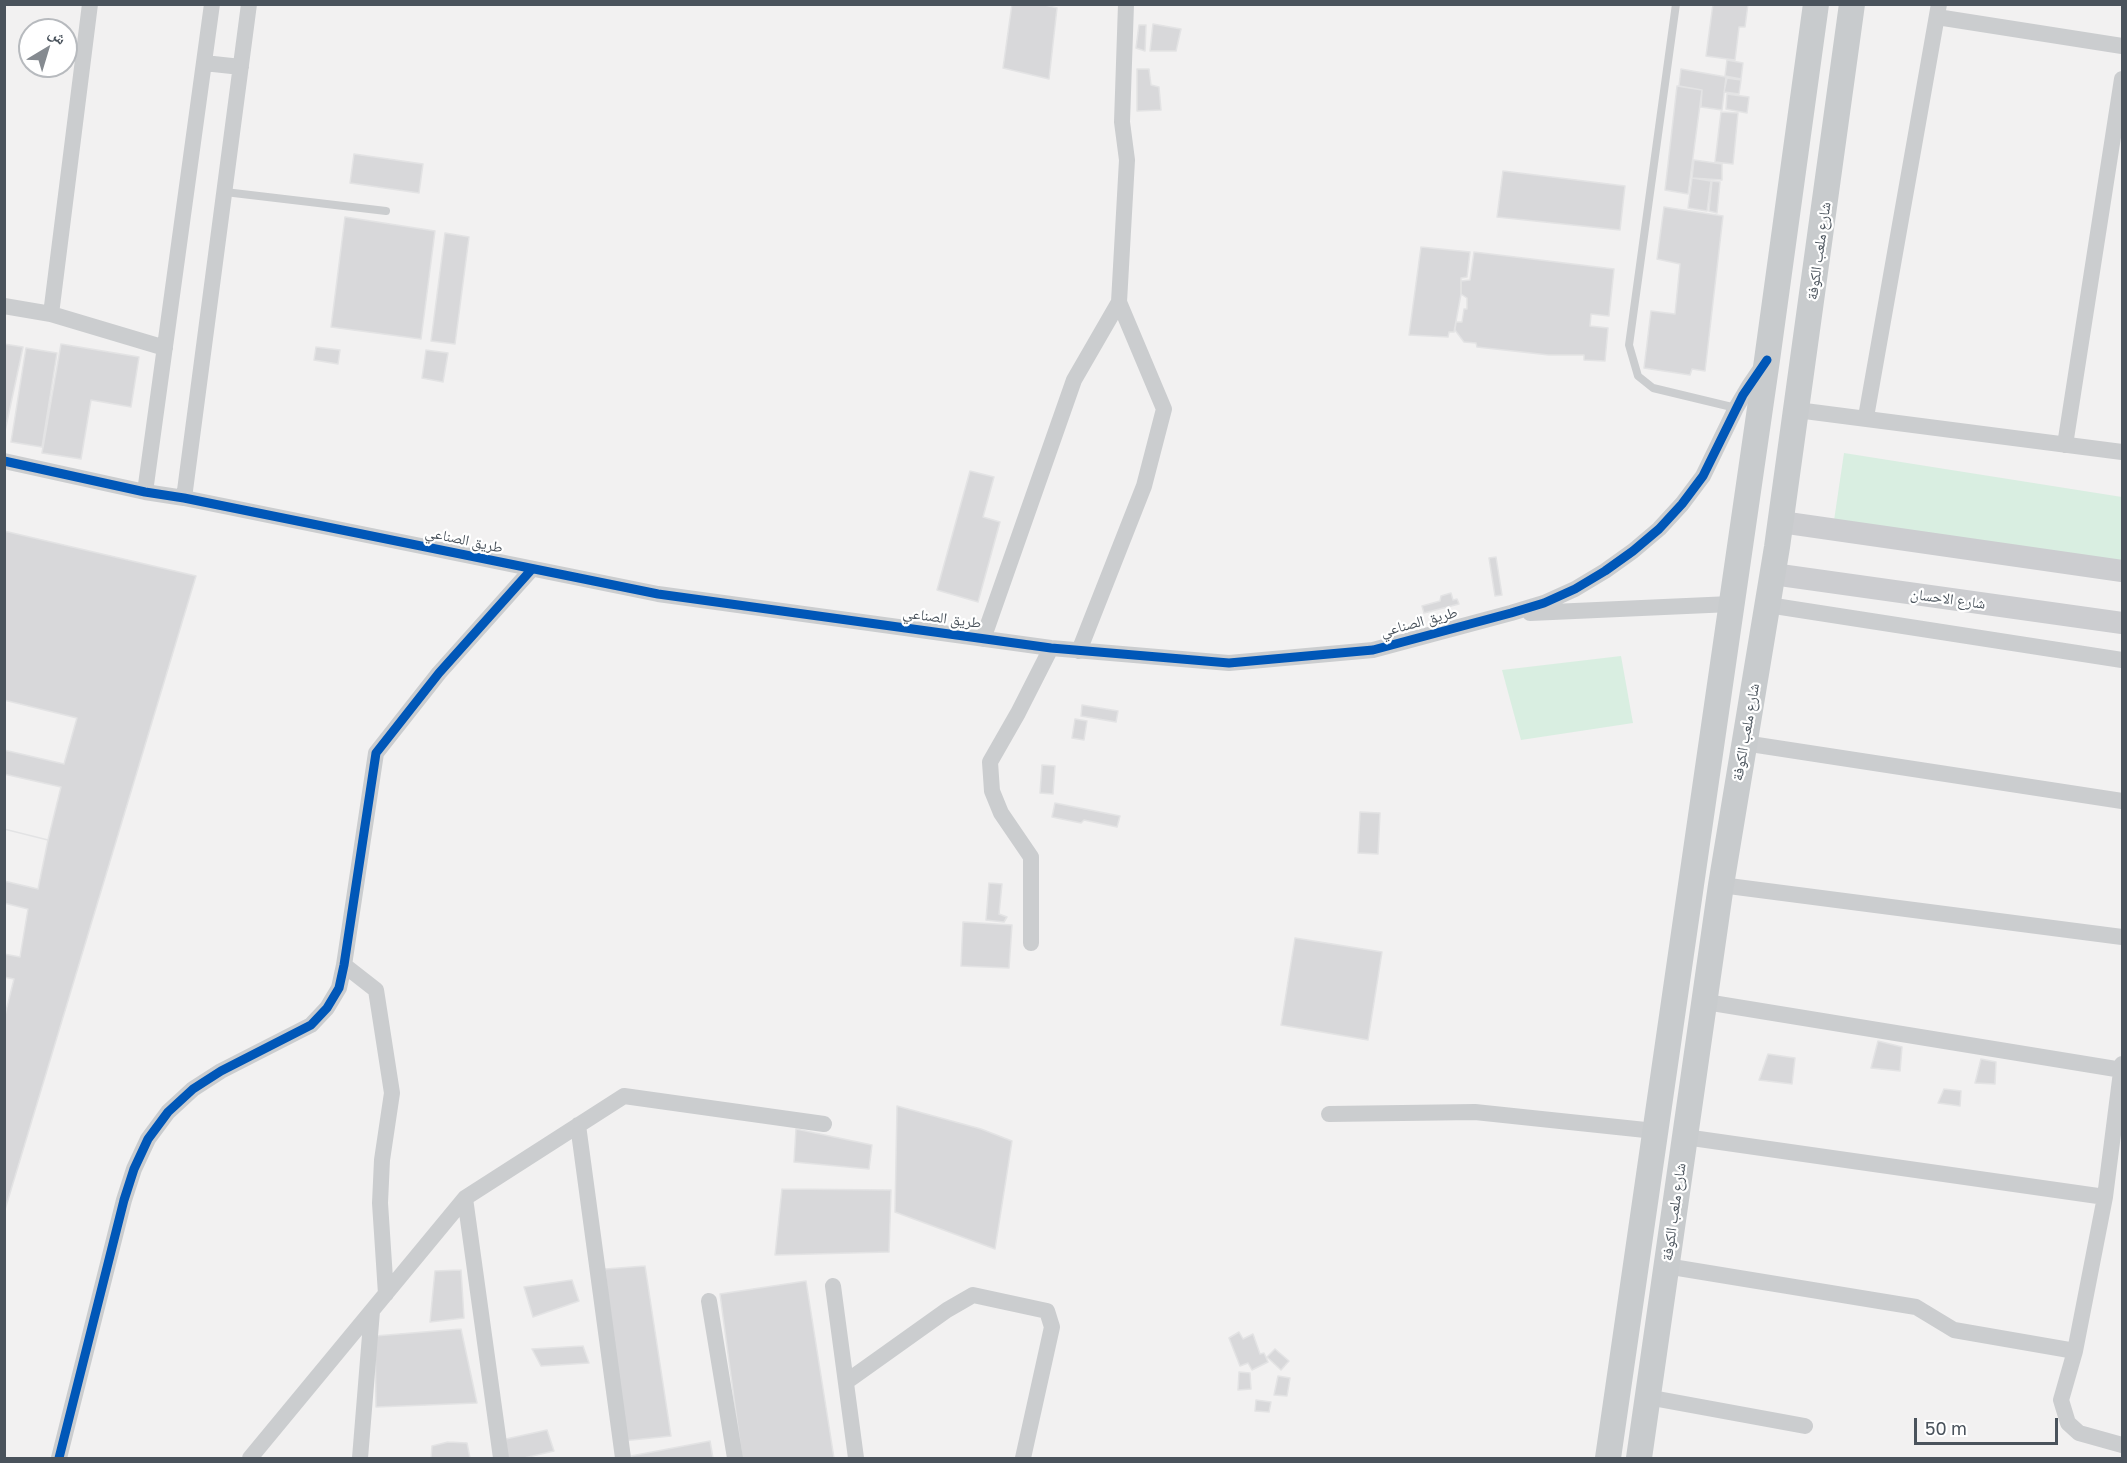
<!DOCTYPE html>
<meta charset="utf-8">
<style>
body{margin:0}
#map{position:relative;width:2127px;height:1463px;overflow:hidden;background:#f2f1f1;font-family:"Golos Text","Noto Naskh Arabic",sans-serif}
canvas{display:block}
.frame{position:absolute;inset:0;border:6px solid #4a535c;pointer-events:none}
.north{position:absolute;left:18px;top:18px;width:60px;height:60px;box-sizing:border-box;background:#fff;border:2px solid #b7babe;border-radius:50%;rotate:38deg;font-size:16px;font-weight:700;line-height:24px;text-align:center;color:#4a535c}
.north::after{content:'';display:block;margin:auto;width:21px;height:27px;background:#858a90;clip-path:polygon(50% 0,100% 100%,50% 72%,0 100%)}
.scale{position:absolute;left:1914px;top:1418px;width:144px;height:27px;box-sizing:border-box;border:3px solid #4a535c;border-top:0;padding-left:8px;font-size:18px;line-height:21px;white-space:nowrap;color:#4a535c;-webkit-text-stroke:4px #fff;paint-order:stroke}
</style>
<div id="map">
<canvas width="2127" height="1463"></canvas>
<div class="frame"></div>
<div class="north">ش</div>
<div class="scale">50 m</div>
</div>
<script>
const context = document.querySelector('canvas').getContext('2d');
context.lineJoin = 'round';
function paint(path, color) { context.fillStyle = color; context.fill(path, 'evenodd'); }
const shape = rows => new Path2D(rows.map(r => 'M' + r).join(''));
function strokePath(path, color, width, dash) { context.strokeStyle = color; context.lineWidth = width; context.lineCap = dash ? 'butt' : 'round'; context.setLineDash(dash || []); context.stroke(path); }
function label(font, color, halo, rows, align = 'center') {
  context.font = font + ' "Golos Text","Noto Naskh Arabic",sans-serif'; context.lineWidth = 4.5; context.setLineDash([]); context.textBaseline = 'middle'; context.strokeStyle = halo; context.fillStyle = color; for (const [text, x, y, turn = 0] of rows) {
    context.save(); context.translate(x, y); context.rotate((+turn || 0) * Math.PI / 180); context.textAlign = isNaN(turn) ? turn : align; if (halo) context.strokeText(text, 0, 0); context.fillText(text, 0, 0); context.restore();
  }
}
const green = shape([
 [1844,453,2122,497,2122,574,1832,534],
 [1621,656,1633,723,1521,740,1502,670]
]);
const building = shape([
 [1012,4,1041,4,1057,8,1049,79,1003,68,1012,4],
 [1713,4,1748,4,1745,27,1739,27,1735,60,1706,56,1713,4],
 [1153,24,1181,29,1176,51,1150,51,1153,24],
 [1139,25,1146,25,1145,51,1136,48,1139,25],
 [1727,60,1743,63,1741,79,1725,76,1727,60],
 [1137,69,1149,69,1151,85,1159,87,1161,110,1137,111,1137,69],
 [1681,69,1726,77,1722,110,1701,107,1702,90,1679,86,1681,69],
 [1727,78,1741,80,1739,94,1724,92,1727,78],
 [1677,86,1702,90,1688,194,1665,190,1677,86],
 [1727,94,1749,97,1747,113,1726,109,1727,94],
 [1721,112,1738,113,1733,164,1715,162,1721,112],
 [354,154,423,164,419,193,350,183,354,154],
 [1694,160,1722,164,1722,180,1692,178,1694,160],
 [1503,171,1625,186,1620,230,1497,217,1503,171],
 [1692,178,1711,181,1707,211,1688,208,1692,178],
 [1712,181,1720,182,1717,213,1709,211,1712,181],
 [1664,207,1723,216,1705,371,1692,369,1690,375,1644,368,1651,311,1675,314,1680,264,1657,259,1664,207],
 [345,217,435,231,421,339,331,327,345,217],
 [445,233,469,237,455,344,431,341,445,233],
 [1421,247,1470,252,1467,277,1461,278,1461,294,1454,332,1449,332,1448,337,1409,335,1421,247],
 [1474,252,1614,269,1609,316,1591,314,1590,326,1608,328,1605,361,1584,360,1584,355,1549,355,1477,347,1476,343,1464,342,1455,330,1456,322,1462,322,1464,309,1467,309,1467,298,1461,294,1461,281,1470,280,1474,252],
 [4,344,23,347,4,436,4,344],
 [61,344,139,357,131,407,91,400,81,459,42,453,61,344],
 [316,347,340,350,338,364,314,360,316,347],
 [26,348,57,353,42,447,11,442,26,348],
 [426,350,448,353,443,382,422,378,426,350],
 [970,471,994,477,983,517,1000,522,978,602,937,590,970,471],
 [4,531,196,576,4,1213,4,531],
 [1496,557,1502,595,1495,596,1489,558,1496,557],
 [1451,593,1453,600,1457,599,1459,604,1424,613,1422,606,1440,601,1441,596,1451,593],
 [4,700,77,718,64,764,4,750,4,700],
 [1082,705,1118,711,1116,722,1081,716,1082,705],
 [1075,719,1087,721,1084,740,1072,738,1075,719],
 [1042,765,1055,766,1053,794,1040,793,1042,765],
 [4,774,61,787,48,840,4,829,4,774],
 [1055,803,1120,816,1117,827,1084,820,1081,823,1052,817,1055,803],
 [1360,812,1380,813,1378,854,1358,853,1360,812],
 [4,829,48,840,38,889,4,881,4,829],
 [989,883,1002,884,999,914,1007,917,1004,922,986,920,989,883],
 [4,903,28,909,20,957,4,954,4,903],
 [963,922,1012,925,1009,968,961,966,963,922],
 [1295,938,1382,952,1368,1040,1281,1025,1295,938],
 [4,977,14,979,4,1019,4,977],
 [1878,1041,1902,1047,1900,1071,1871,1068,1878,1041],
 [1768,1054,1795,1058,1792,1084,1759,1080,1768,1054],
 [1981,1059,1996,1062,1995,1084,1975,1083,1981,1059],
 [1944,1089,1961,1091,1960,1106,1938,1103,1944,1089],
 [897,1106,981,1129,1012,1141,995,1249,895,1212,897,1106],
 [796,1129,872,1145,869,1169,794,1162,796,1129],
 [782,1189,891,1190,889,1252,775,1255,782,1189],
 [645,1266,671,1436,622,1441,605,1269,645,1266],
 [461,1270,464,1318,430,1322,435,1271,461,1270],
 [572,1280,579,1301,533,1317,524,1287,572,1280],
 [806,1281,834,1458,742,1458,720,1294,806,1281],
 [461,1329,477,1403,376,1407,375,1336,461,1329],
 [1239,1332,1243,1339,1253,1334,1260,1354,1264,1353,1268,1362,1252,1370,1248,1363,1240,1366,1229,1338,1239,1332],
 [583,1346,589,1363,541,1366,532,1349,583,1346],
 [1275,1349,1289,1361,1281,1370,1267,1357,1275,1349],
 [1239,1372,1250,1373,1251,1389,1238,1390,1239,1372],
 [1278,1376,1290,1378,1287,1396,1274,1395,1278,1376],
 [1256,1400,1271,1402,1269,1412,1255,1411,1256,1400],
 [547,1430,554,1451,524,1458,507,1458,506,1439,547,1430],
 [710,1441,713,1458,632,1458,631,1456,710,1441],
 [448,1442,467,1443,470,1458,431,1458,432,1446,448,1442]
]);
const lane = shape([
 [1676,4,1629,345,1638,376,1653,388,1736,408],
 [225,192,386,211]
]);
const street = shape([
 [1937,17,2122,46],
 [204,63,241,67],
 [4,306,51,314,165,348],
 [51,314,90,4],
 [1797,410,2122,452],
 [1866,417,1939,4],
 [2065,445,2122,79],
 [4,461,145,492,184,498,658,594,1051,648,1229,663,1373,650,1511,613,1544,603,1575,589,1605,571,1633,551,1659,529,1682,504,1703,476,1736,408,1749,386,1764,364],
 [145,492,212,4],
 [184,498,249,4],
 [1768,605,2122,660],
 [1530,613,1731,604],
 [983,639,1074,380,1119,302,1127,160,1122,122,1126,4],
 [1079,651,1144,486,1164,409,1119,302],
 [1744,743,2122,801],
 [1721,885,2122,937],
 [1031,943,1031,857,1001,813,992,791,990,762,1018,713,1051,648],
 [344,965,376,990,392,1093,382,1160,380,1203,386,1294],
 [1706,1002,2122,1070],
 [2122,1064,2105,1197,2075,1351,2061,1400,2068,1423,2079,1433,2122,1445],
 [1329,1114,1475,1112,1655,1131],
 [578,1125,623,1458],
 [1685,1137,2105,1197],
 [465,1198,501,1458],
 [1666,1266,1916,1307,1954,1330,2075,1351],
 [833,1286,856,1458],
 [709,1301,735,1458],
 [846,1382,947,1310,973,1295,1047,1311,1052,1327,1023,1458],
 [1647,1397,1805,1426],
 [59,1458,124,1200,134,1169,148,1139,168,1112,193,1089,221,1071,311,1025,327,1008,339,988,344,965,376,753,439,673,532,569],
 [250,1458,465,1198,624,1096,824,1124],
 [360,1458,372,1311]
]);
const secondary = shape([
 [1781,522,2122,571],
 [1773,574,2122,623]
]);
const primary = shape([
 [1608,1458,1767,360,1816,4],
 [1639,1458,1721,885,1777,547,1852,4]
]);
const cycleway = shape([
 [4,461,145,492,184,498,658,594,1051,648,1229,663,1373,650,1511,613,1544,603,1575,589,1605,571,1633,551,1659,529,1682,504,1703,476,1743,395,1767,360],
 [59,1458,124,1200,134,1169,148,1139,168,1112,193,1089,221,1071,311,1025,327,1008,339,988,344,965,376,753,439,673,532,569]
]);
const streetNames = [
 ["شارع ملعب الكوفة",1819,251,-82],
 ["طريق الصناعي",464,540,12],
 ["شارع الاحسان",1948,599,8],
 ["طريق الصناعي",942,618,8],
 ["طريق الصناعي",1419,622,-15],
 ["شارع ملعب الكوفة",1746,732,-80],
 ["شارع ملعب الكوفة",1674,1212,-82]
];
paint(green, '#d9eee1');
paint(building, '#d8d8da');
strokePath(building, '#e3e3e4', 1.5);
strokePath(lane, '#cbcdcf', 8);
strokePath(street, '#cbcdcf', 16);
strokePath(secondary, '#cccdd0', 22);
strokePath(primary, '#c8cbcd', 26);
strokePath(cycleway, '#0057b8', 9);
label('15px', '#4a535c', '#fff', streetNames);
</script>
